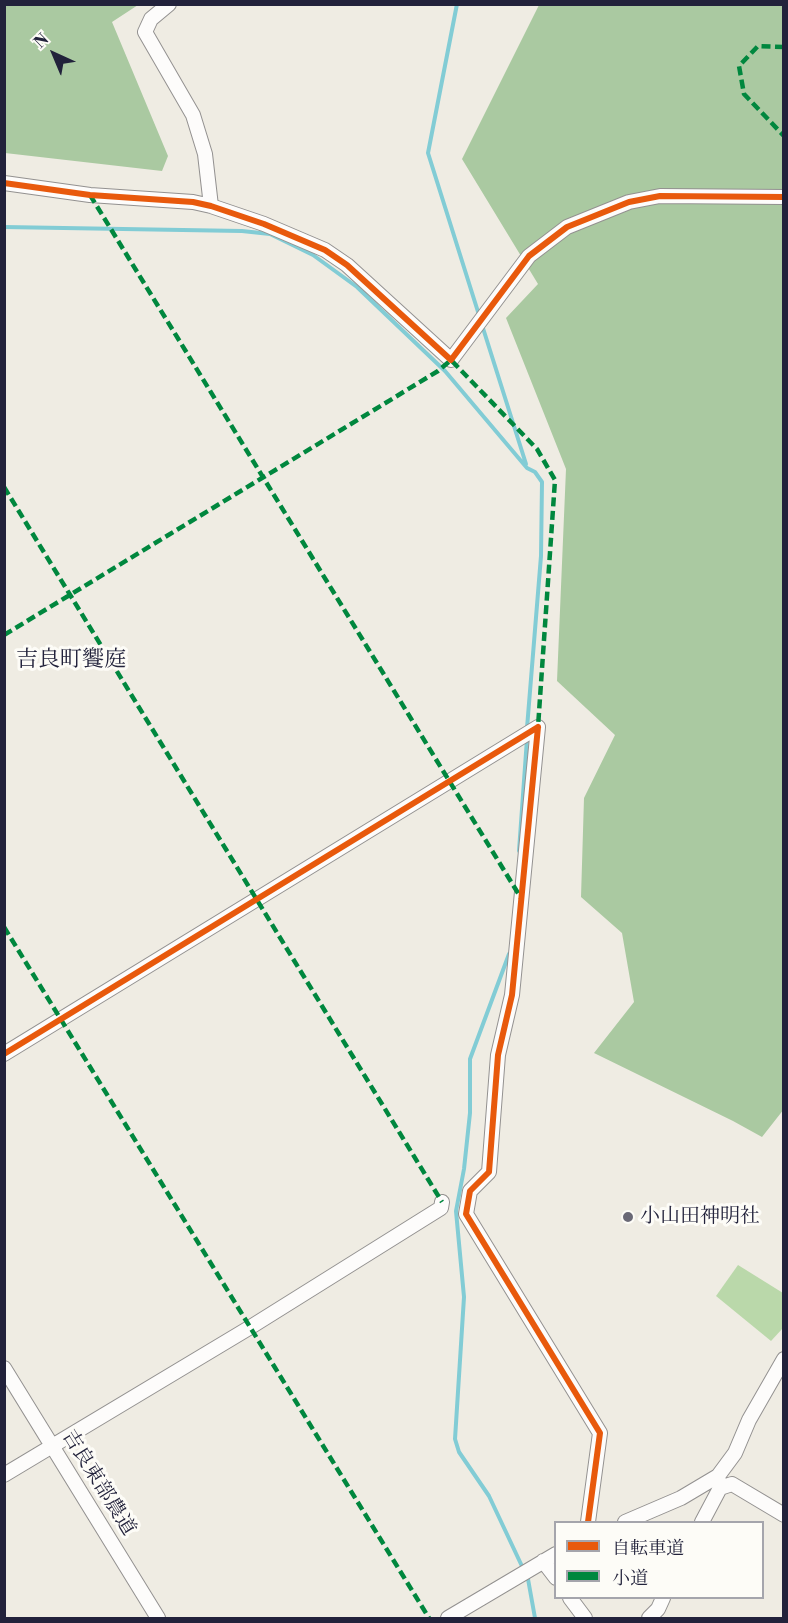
<!DOCTYPE html>
<meta charset="utf-8">
<style>
body{margin:0}
#map{position:relative;width:788px;height:1623px;overflow:hidden;background:#efece3;font-family:"Libre Bodoni","Noto Serif JP",serif}
canvas{display:block}
.frame{position:absolute;inset:0;border:6px solid #22223b;pointer-events:none}
.legend{position:absolute;left:554px;top:1521px;width:210px;height:78px;box-sizing:border-box;background:#fdfcf7;border:2px solid #a5a5ac;margin:0;padding:8px 10px;list-style:none;font-size:18px;color:#22223b}
.legend li{display:flex;align-items:center;gap:12px;height:30px}
.legend b{width:30px;border:2px solid #a5a5ac}
.north{position:absolute;left:24px;top:24px;width:60px;height:60px;-webkit-text-stroke:4px #fdfcf7;paint-order:stroke;rotate:316deg;font-size:16px;font-weight:700;line-height:24px;text-align:center;color:#22223b}
.north::after{content:'';display:block;margin:auto;width:21px;height:27px;background:#22223b;clip-path:polygon(50% 0,100% 100%,50% 72%,0 100%)}
</style>
<div id="map">
<canvas width="788" height="1623"></canvas>
<div class="frame"></div>
<ul class="legend">
<li><b style="height:8px;background:#e8590c"></b>自転車道</li>
<li><b style="height:8px;background:#00873e"></b>小道</li>
</ul>
<div class="north">N</div>
</div>
<script>
const context = document.querySelector('canvas').getContext('2d');
context.lineJoin = 'round';
function paint(path, color) { context.fillStyle = color; context.fill(path, 'evenodd'); }
const shape = rows => new Path2D(rows.map(r => 'M' + r).join(''));
function strokePath(path, color, width, dash) { context.strokeStyle = color; context.lineWidth = width; context.lineCap = dash ? 'butt' : 'round'; context.setLineDash(dash || []); context.stroke(path); }
function label(font, color, halo, rows, align = 'center') {
  context.font = font + ' "Libre Bodoni","Noto Serif JP",serif'; context.lineWidth = 6; context.setLineDash([]); context.textBaseline = 'middle'; context.strokeStyle = halo; context.fillStyle = color; for (const [text, x, y, turn = 0] of rows) {
    context.save(); context.translate(x, y); context.rotate((+turn || 0) * Math.PI / 180); context.textAlign = isNaN(turn) ? turn : align; if (halo) context.strokeText(text, 0, 0); context.fillText(text, 0, 0); context.restore();
  }
}
const green = shape([
 [738,1265,783,1293,783,1328,771,1341,716,1296]
]);
const forest = shape([
 [5,4,138,5,112,22,168,156,162,171,5,153],
 [539,5,783,5,784,1109,762,1137,733,1121,594,1053,634,1002,622,933,581,897,584,798,615,735,557,681,566,469,506,318,538,284,462,159]
]);
const stream = shape([
 [457,4,428,153,479,315],
 [4,227,242,231,270,234,313,255,357,287,445,371,527,468,535,472,542,482,541,556,527,728],
 [482,325,526,464],
 [519,851,527,739],
 [509,954,470,1059,470,1113,464,1169,456,1211,464,1297,455,1439,459,1452,489,1496,528,1579,535,1618]
]);
const minor = shape([
 [169,4,151,19,145,32,193,115,205,154,211,206],
 [4,183,90,195,193,202,211,206,264,224,325,250,347,265,451,360,529,256,567,227,629,202,660,196,784,197],
 [538,727,512,995,498,1055,489,1172,470,1191,466,1214,600,1433,588,1522],
 [4,1054,538,727],
 [4,1368,158,1618],
 [4,1475,249,1328,441,1208,442,1202],
 [720,1488,732,1484,784,1515],
 [625,1522,681,1498,718,1476,735,1453,749,1420,784,1359],
 [702,1522,720,1488,719,1481],
 [543,1561,556,1578],
 [570,1598,585,1618],
 [448,1618,556,1554],
 [649,1618,658,1609,663,1598]
]);
const quiet = shape([
 [784,47,758,46,739,66,744,94,784,136],
 [90,195,521,898],
 [4,487,442,1202],
 [4,635,438,371,451,360,537,449,555,480,538,727],
 [4,927,429,1618]
]);
const cycleway = shape([
 [4,183,90,195,193,202,211,206,264,224,325,250,347,265,451,360,529,256,567,227,629,202,660,196,784,197],
 [538,727,512,995,498,1055,489,1172,470,1191,466,1214,600,1433,588,1522],
 [4,1054,538,727]
]);
const markers = [
 [628,1217,6,"#6a6976"]
];
const poiNames = [
 ["小山田神明社",640,1217]
];
const streetNames = [
 ["吉良東部農道",98,1483,58]
];
const quarterNames = [
 ["吉良町饗庭",71,661]
];
paint(green, '#bad8aa');
paint(forest, '#aac9a1');
strokePath(stream, '#82ccd5', 4);
strokePath(minor, '#939190', 16);
strokePath(minor, '#fdfcfb', 14);
strokePath(quiet, '#00873e', 4.5, [9, 4.5]);
strokePath(cycleway, '#e8590c', 6);
for (const [x, y, r, color] of markers) { const dot = new Path2D(); dot.arc(x, y, r, 0, 2 * Math.PI); context.fillStyle = color; context.fill(dot); strokePath(dot, '#fdfcf7', 2); }
label('20px', '#22223b', '#fdfcf7', poiNames, 'left');
label('20px', '#22223b', '#fdfcf7', streetNames);
label('22px', '#22223b', '#fdfcf7', quarterNames);
</script>
